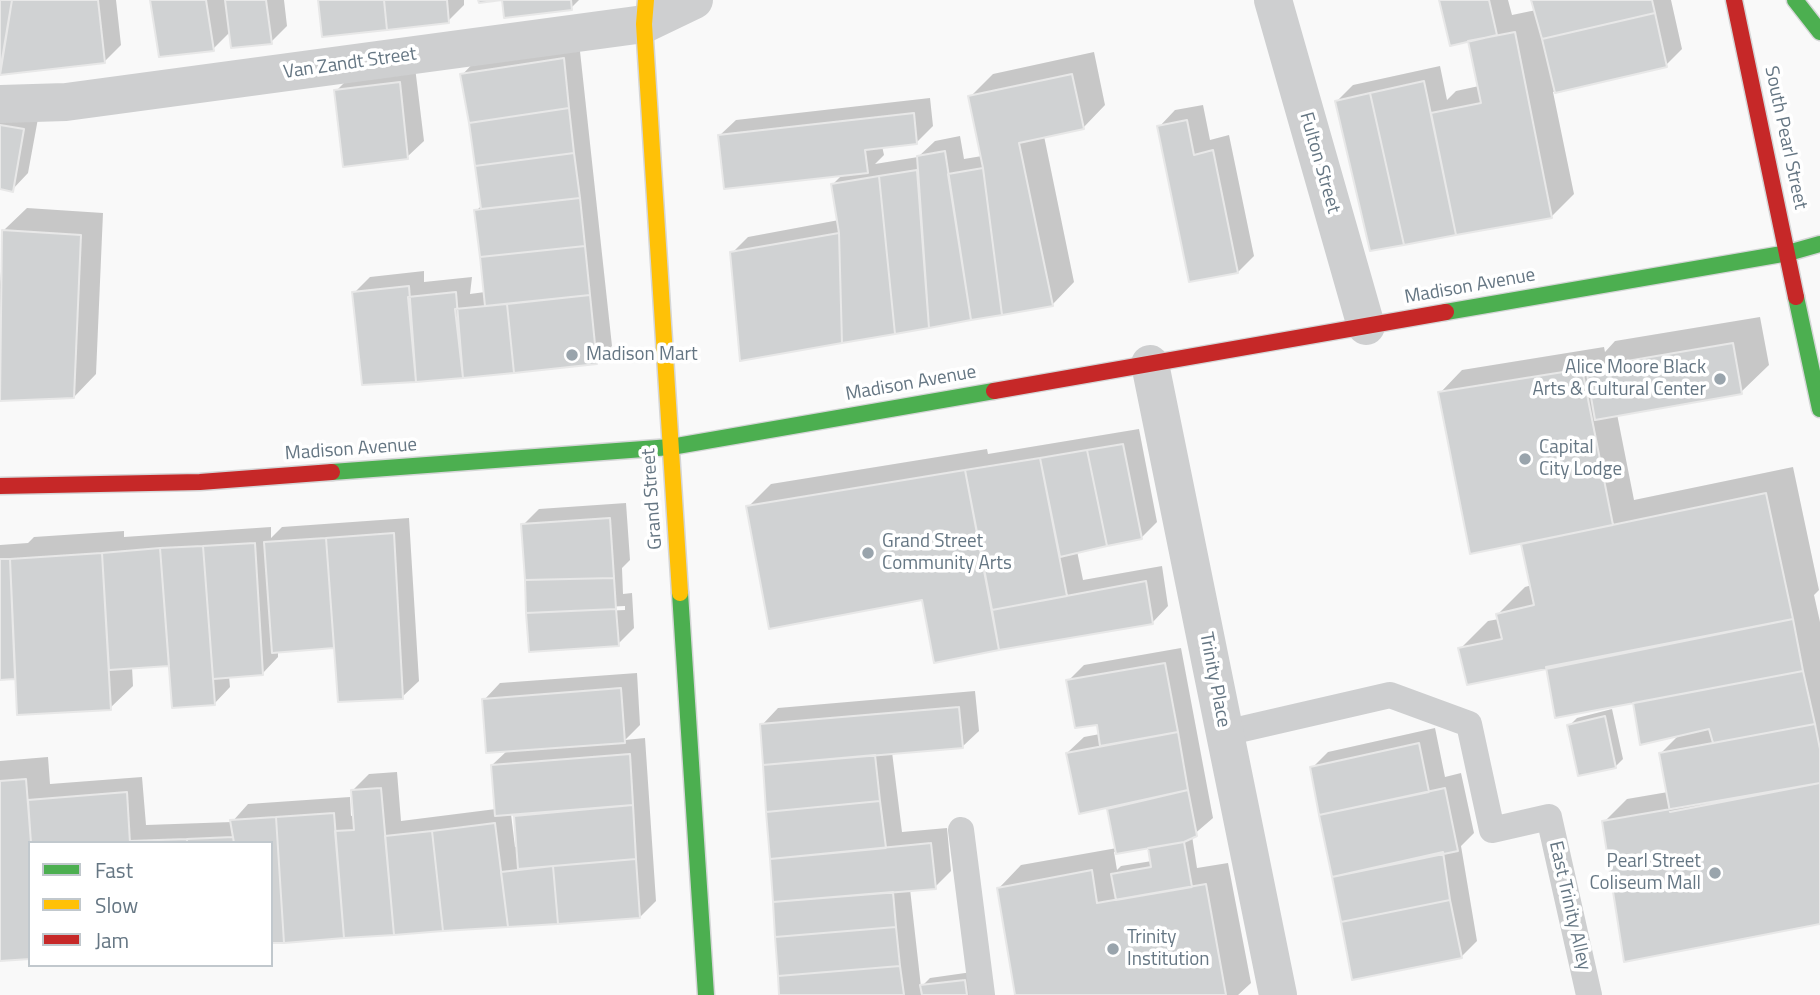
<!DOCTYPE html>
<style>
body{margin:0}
#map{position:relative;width:1820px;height:995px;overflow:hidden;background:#f9f9f9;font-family:"Titillium Web",sans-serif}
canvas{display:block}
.legend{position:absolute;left:28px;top:841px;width:245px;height:126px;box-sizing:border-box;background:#fff;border:2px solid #c1c8cd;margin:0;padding:9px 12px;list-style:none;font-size:21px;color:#657683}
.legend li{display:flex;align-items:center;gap:14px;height:35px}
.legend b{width:35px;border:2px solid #c1c8cd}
</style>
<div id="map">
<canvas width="1820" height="995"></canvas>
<ul class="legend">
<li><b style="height:9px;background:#4caf50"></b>Fast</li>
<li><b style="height:9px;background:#ffc107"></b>Slow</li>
<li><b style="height:9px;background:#c62828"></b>Jam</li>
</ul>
</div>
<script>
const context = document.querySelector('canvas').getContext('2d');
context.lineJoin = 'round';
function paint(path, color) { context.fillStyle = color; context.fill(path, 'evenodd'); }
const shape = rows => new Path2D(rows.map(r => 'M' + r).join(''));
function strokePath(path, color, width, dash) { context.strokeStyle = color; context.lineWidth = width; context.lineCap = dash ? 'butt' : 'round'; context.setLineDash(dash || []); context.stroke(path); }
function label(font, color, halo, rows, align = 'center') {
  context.font = font + ' "Titillium Web",sans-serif'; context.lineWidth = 7; context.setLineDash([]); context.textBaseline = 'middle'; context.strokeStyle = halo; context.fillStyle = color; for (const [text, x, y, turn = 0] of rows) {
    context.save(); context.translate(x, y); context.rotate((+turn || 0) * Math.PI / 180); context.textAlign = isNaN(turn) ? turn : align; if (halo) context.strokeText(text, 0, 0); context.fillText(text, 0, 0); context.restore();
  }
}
const shadow = shape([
 [0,0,116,0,121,45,104,62,0,73],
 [152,0,284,0,287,26,271,42,231,31,213,49],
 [320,0,464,0,464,5,448,21],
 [504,0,579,0,571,8],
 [1441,0,1508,0,1512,15,1536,10,1534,0,1671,0,1682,49,1666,65,1553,92,1574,194,1551,217,1372,249,1337,101,1353,85,1440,66,1447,100,1456,91,1479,86,1469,40],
 [579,42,612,346,596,362,354,293,370,277,424,271,424,282,472,277,470,294,485,292,476,211,483,204,462,75,478,58],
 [1094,52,1105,105,1083,128,1044,136,1074,282,1052,305,741,359,732,253,748,237,839,220,833,184,843,174,719,136,736,120,930,98,933,126,917,142,882,146,884,155,875,164,918,157,935,141,960,136,964,159,982,156,970,97,993,74],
 [415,67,424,141,407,157,336,91,352,75],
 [1203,105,1210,140,1229,135,1254,256,1238,272,1159,127,1175,110],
 [0,106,39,113,28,173,12,190,0,188],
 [27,208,103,213,96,374,74,397,0,399,0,285,4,230],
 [1760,317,1769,365,1741,392,1617,414,1634,500,1793,467,1819,590,1814,595,1820,622,1820,922,1604,822,1627,799,1668,792,1661,753,1680,734,1635,701,1547,667,1460,649,1488,621,1499,619,1498,614,1525,587,1532,585,1522,542,1440,393,1462,370,1604,347,1605,352,1615,341],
 [1139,429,1157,522,1141,538,1077,551,1083,580,1162,566,1168,606,1152,623,999,649,923,598,748,507,771,484,987,449,988,454],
 [626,503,630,560,622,568,623,594,632,593,634,628,618,644,531,650,523,525,539,509],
 [625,606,625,610,559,613,559,609],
 [409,518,419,681,402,697,335,646,278,651,278,657,262,674,229,676,230,687,214,704,170,664,132,667,133,686,110,708,17,674,14,677,0,678,0,545,28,543,34,537,124,531,124,537,271,527,271,538,282,527],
 [1181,648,1213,818,1192,836,1197,868,1228,863,1251,983,1238,995,1017,995,999,888,1021,865,1117,848,1108,807,1067,753,1084,737,1100,734,1098,723,1068,681,1084,665],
 [1149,846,1152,861,1121,866,1117,870,1114,852],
 [637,673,640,725,625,740,645,738,656,901,640,917,271,843,30,843,0,959,0,761,48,757,50,784,142,777,146,825,232,822,248,804,350,797,351,816,355,815,353,790,369,774,397,772,401,821,496,809,492,765,508,750,484,700,500,683],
 [511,814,516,814,518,846,515,847],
 [975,691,979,731,962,747,892,752,902,832,947,828,951,871,935,887,910,889,921,987,930,978,972,972,975,995,781,995,762,725,778,708],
 [1612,709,1623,759,1615,767,1569,726,1577,718],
 [1435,728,1445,777,1461,773,1474,833,1461,846,1477,941,1461,957,1312,768,1328,752]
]);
const building = shape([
 [0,0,12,0,0,71,0,0],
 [12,0,98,0,105,63,0,75,12,0],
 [150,0,206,0,214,51,159,57,150,0],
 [225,0,266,0,272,44,231,48,225,0],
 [318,0,384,0,387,30,322,37,318,0],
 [384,0,447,0,449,23,387,30,384,0],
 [478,0,571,0,572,10,504,18,502,0,479,3,478,0],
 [1439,0,1489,0,1497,35,1450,46,1439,0],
 [1531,0,1652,0,1655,13,1542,39,1531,0],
 [1655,13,1667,67,1555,93,1542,39,1655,13],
 [1515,32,1552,218,1456,235,1431,113,1481,103,1468,41,1515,32],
 [564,58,569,108,469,123,460,74,564,58],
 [1072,74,1084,129,1019,143,1053,306,1002,315,983,168,968,96,1072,74],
 [1424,81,1456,235,1404,245,1370,93,1424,81],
 [400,82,408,159,343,167,334,90,400,82],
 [1370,93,1404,245,1370,251,1335,101,1370,93],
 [569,108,574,153,475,166,469,123,569,108],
 [914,113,917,144,865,150,868,173,724,189,718,135,914,113],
 [1187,120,1194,155,1213,150,1238,273,1189,282,1157,126,1187,120],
 [0,125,24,129,13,192,0,189,0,125],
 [945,151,971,320,929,328,917,156,945,151],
 [574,153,580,198,481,209,475,166,574,153],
 [983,168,1002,315,971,320,948,174,983,168],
 [917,170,929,328,895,334,879,176,917,170],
 [879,176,895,334,842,343,839,233,831,184,879,176],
 [580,198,585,246,480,257,474,210,580,198],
 [2,230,81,235,74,398,0,401,2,230],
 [839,233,842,343,740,361,730,252,839,233],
 [585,246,590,295,485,306,480,257,585,246],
 [409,286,416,382,362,385,352,292,409,286],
 [456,292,463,378,416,382,408,297,456,292],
 [590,295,597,364,514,373,507,304,590,295],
 [507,304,514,373,463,378,455,309,507,304],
 [1733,343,1742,394,1595,420,1586,368,1733,343],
 [1582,369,1613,525,1470,554,1438,392,1582,369],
 [1123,444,1142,539,1107,546,1087,450,1123,444],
 [1087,450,1107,546,1060,557,1040,458,1087,450],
 [1040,458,1067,596,992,610,965,470,1040,458],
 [965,470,999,650,934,663,922,600,769,629,746,506,965,470],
 [1766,493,1793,619,1467,685,1458,648,1502,639,1496,614,1534,605,1521,544,1766,493],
 [610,518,614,578,525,580,521,524,610,518],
 [394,533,403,699,338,702,326,538,394,533],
 [326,538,334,648,272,653,264,542,326,538],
 [255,543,263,675,213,679,203,546,255,543],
 [203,546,215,705,172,708,160,548,203,546],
 [160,548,169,666,109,670,102,553,160,548],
 [102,553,111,710,17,715,10,559,102,553],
 [0,559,10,559,15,679,0,680,0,559],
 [614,578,616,609,526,613,525,580,614,578],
 [1146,581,1153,624,999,650,992,610,1146,581],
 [616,609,619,646,529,652,526,613,616,609],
 [1793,619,1803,671,1555,718,1546,667,1793,619],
 [1165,663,1178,732,1100,746,1097,725,1075,728,1066,680,1165,663],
 [1803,671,1815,724,1713,743,1709,729,1640,745,1633,703,1803,671],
 [621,688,625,743,486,753,482,699,621,688],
 [959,707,963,748,763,765,760,724,959,707],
 [1605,716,1616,768,1578,776,1567,725,1605,716],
 [1815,724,1820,749,1820,783,1670,812,1659,753,1815,724],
 [1178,732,1188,790,1079,814,1066,753,1178,732],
 [1419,743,1429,792,1319,815,1310,767,1419,743],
 [630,754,633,805,495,816,491,765,630,754],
 [875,755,880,801,766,812,763,765,875,755],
 [26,779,31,843,30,959,0,961,0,781,26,779],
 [1820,783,1820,924,1624,962,1602,821,1820,783],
 [381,788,394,935,344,938,335,831,354,830,351,790,381,788],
 [1445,788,1458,851,1332,877,1319,815,1445,788],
 [1188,790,1197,836,1184,842,1116,854,1107,809,1188,790],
 [127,792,130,843,31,843,28,800,127,792],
 [880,801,886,848,770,859,766,812,880,801],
 [633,805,636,859,518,869,514,816,633,805],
 [334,813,344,938,284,943,276,817,334,813],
 [276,817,284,943,271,943,271,843,234,843,230,820,276,817],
 [495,823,508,927,443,931,432,831,495,823],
 [432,831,443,931,394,935,385,836,432,831],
 [233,837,234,843,187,843,187,839,233,837],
 [187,839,187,843,130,841,187,839],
 [1184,842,1192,887,1116,900,1111,874,1151,867,1148,848,1184,842],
 [931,843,936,889,773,902,770,859,931,843],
 [1443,852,1450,900,1341,922,1332,877,1443,852],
 [636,859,640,918,558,924,553,866,636,859],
 [553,866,558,924,508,927,501,872,553,866],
 [1092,870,1097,903,1206,884,1226,995,1015,995,997,888,1092,870],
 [893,892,896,927,775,937,773,902,893,892],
 [1450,900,1462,958,1352,980,1341,922,1450,900],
 [896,927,900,966,778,976,775,937,896,927],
 [900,966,904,995,779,995,778,976,900,966],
 [965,980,967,995,922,995,920,985,965,980]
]);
const lane = shape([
 [1225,733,1390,695,1469,724,1492,830,1549,817,1589,995],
 [961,830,982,995]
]);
const street = shape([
 [1273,0,1366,326],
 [0,104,66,102,644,24,694,0],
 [1150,364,1278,995]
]);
const fast = shape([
 [1795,0,1820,32],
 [1796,297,1820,409],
 [1446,312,1788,253,1820,244],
 [332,472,671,447,994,391],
 [680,593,706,995]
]);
const slow = shape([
 [646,0,644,24,680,593]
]);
const jam = shape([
 [1734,0,1796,297],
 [994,391,1446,312],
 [0,486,200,482,332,472]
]);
const markers = [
 [572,355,7,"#99a4ac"],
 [1720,379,7,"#99a4ac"],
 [1525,459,7,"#99a4ac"],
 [868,553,7,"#99a4ac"],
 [1715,873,7,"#99a4ac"],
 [1113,949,7,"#99a4ac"]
];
const streetNames = [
 ["Van Zandt Street",350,64,-8],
 ["South Pearl Street",1785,138,78],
 ["Fulton Street",1319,163,74],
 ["Madison Avenue",1470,287,-10],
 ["Madison Avenue",911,384,-10],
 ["Madison Avenue",351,450,-4],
 ["Grand Street",653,499,-94],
 ["Trinity Place",1214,680,79],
 ["East Trinity Alley",1569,906,77]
];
const poiNames = [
 ["Madison Mart",586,355],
 ["Alice Moore Black",1706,368,"right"],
 ["Arts & Cultural Center",1706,390,"right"],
 ["Capital",1539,448],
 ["City Lodge",1539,470],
 ["Grand Street",882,542],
 ["Community Arts",882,564],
 ["Pearl Street",1701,862,"right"],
 ["Coliseum Mall",1701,884,"right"],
 ["Trinity",1127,938],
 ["Institution",1127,960]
];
paint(shadow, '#0003');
paint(building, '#d0d2d3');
strokePath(building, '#e8e8e8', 2);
strokePath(fast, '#d5d6d7', 19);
strokePath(slow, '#d5d6d7', 19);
strokePath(jam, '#d5d6d7', 19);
strokePath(lane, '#cecfd0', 26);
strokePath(street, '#cecfd0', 38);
strokePath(fast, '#4caf50', 16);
strokePath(slow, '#ffc107', 16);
strokePath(jam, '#c62828', 16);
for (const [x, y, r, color] of markers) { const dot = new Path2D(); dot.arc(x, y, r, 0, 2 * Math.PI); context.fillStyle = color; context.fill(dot); strokePath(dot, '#fff', 2.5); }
label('19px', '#657683', '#fff', streetNames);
label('19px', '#657683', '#fff', poiNames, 'left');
</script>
